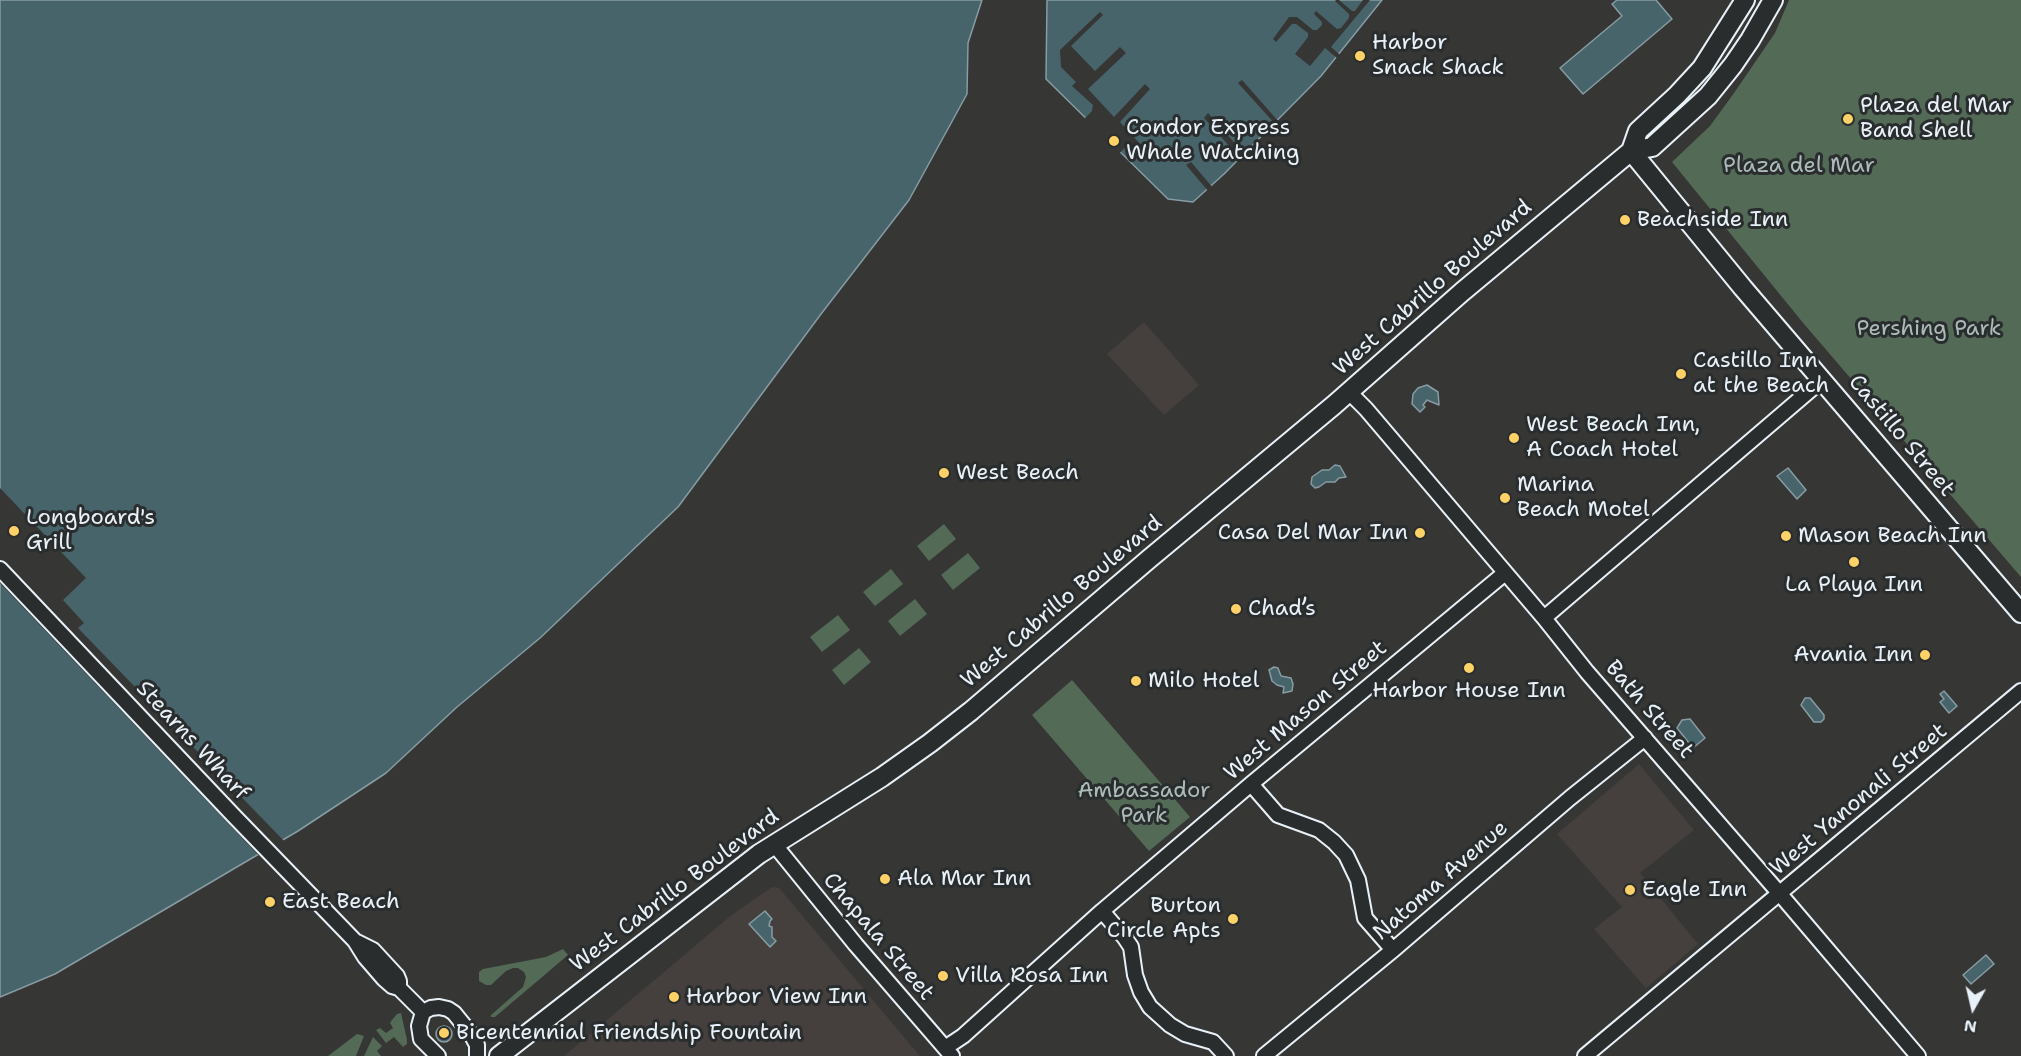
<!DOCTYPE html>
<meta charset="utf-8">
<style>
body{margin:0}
#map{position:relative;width:2021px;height:1056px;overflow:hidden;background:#363635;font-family:"Shantell Sans",sans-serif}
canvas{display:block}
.north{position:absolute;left:1943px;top:978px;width:60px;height:60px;-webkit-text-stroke:4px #2a2d2e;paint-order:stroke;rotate:188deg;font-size:16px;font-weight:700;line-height:24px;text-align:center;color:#e8f1f8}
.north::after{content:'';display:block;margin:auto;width:21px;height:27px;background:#e8f1f8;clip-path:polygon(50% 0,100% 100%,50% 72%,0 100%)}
</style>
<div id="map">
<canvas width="2021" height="1056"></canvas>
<div class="north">N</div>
</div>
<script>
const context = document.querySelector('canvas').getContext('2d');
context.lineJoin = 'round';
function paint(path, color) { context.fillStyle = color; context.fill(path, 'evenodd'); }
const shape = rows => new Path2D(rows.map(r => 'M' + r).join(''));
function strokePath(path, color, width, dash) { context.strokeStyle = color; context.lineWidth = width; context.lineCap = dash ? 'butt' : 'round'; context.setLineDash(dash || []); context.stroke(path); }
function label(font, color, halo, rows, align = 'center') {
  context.font = font + ' "Shantell Sans",sans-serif'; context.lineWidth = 6; context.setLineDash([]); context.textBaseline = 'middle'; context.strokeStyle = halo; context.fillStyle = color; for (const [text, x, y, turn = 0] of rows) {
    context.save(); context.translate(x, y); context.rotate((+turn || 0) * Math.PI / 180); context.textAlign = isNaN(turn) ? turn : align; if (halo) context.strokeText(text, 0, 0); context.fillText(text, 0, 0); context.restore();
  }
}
const built = shape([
 [1144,322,1199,385,1164,415,1107,354],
 [1639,764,1694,830,1640,873,1698,944,1646,988,1594,929,1622,907,1557,834],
 [772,887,779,888,920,1056,564,1056,733,914]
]);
const green = shape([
 [1789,0,2021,0,2021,577,1804,324,1672,162,1710,126,1734,93,1775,33],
 [944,524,956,539,929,561,917,546],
 [968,553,980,568,953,590,941,575],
 [891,569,903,584,875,606,863,592],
 [915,599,927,614,900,636,888,621],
 [838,615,850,630,822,652,810,637],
 [859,648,871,662,844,685,832,670],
 [1072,680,1190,817,1149,851,1032,715],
 [563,949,568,955,495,1017,491,1017,491,1015,523,987,526,977,524,972,518,968,513,968,506,971,491,985,486,985,479,981,479,972,483,969,546,957],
 [401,1013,407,1040,407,1044,403,1047,394,1037,386,1043,376,1030,380,1028,386,1033,393,1028,390,1023,392,1020,397,1014],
 [357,1034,364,1036,356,1056,328,1056],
 [373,1037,382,1046,377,1051,381,1056,364,1056]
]);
const water = shape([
 [0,0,982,0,968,43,967,94,909,200,821,314,678,507,540,638,457,707,386,773,298,831,55,974,0,997,0,0],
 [1047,0,1382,0,1321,76,1224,174,1193,202,1168,199,1046,79,1047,0],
 [1617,0,1656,0,1672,19,1583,94,1560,68,1622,16,1612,4,1617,0],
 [1427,385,1438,392,1439,405,1427,400,1423,405,1425,407,1420,412,1412,404,1413,394,1418,388,1427,385],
 [1335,465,1340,466,1346,477,1339,478,1335,482,1326,482,1319,487,1315,488,1311,484,1312,477,1322,470,1329,470,1335,465],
 [1788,468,1806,490,1797,499,1777,476,1788,468],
 [1274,667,1278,668,1281,676,1291,678,1293,684,1292,691,1283,693,1284,687,1277,685,1272,681,1269,670,1274,667],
 [1944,691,1957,706,1949,713,1940,702,1944,699,1940,694,1944,691],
 [1805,698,1810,698,1824,715,1824,719,1821,722,1814,722,1801,705,1805,698],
 [1690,719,1705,738,1693,748,1677,728,1682,720,1690,719],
 [765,911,772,919,770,921,769,926,772,927,772,937,776,941,770,947,749,924,765,911],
 [1986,955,1994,964,1971,984,1963,975,1986,955],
 '436 1034a8 8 0 1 1 16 0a8 8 0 1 1-16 0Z'
]);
const pier = shape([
 [1336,0,1339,0,1352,11,1355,11,1363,0,1370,0,1331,47,1340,55,1337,58,1325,48,1310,66,1295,54,1308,37,1308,33,1296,24,1292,24,1276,42,1273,39,1289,17,1297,17,1313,30,1317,30,1322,25,1322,22,1314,14,1316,11,1337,29,1341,28,1349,18,1349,14,1335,1],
 [1100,12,1103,15,1071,46,1095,71,1120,47,1126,53,1088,89,1114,117,1145,84,1150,89,1120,122,1142,146,1138,150,1129,143,1118,155,1083,120,1092,111,1093,105,1072,86,1076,82,1061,67,1060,50],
 [1242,80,1279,122,1276,125,1238,83],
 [1208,113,1246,156,1242,160,1204,118],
 [1191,162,1213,188,1209,192,1186,165],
 [0,488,86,578,63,600,84,623,78,628,285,842,260,857,0,583]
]);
const minor = shape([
 [1349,392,1366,409,1544,618,1587,672,1780,894,1918,1056],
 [0,569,234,816,355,941,365,957,384,979,392,986,399,988,423,1012],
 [1544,618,1822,380],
 [1251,784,1278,815,1319,830,1334,842,1346,855,1358,880,1365,918,1393,950],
 [774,844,856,945,952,1056],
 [1102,911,1125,938,1131,947,1135,975,1141,992,1150,1007,1170,1025,1185,1034,1213,1042,1226,1056],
 [357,942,373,950,397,976,399,981,399,988],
 [945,1048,963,1036,1102,911,1251,784,1505,573],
 [438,1056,421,1039,419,1026,423,1012,431,1008,439,1007,448,1009,454,1013,471,1034,477,1045,477,1056],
 [1264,1056,1393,950,1570,798,1645,738],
 [1585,1056,2021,691]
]);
const secondary = shape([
 [1631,151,1743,288,2021,613],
 [1631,151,1638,131,1677,95,1702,68,1745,0],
 [499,1056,759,854,882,777,930,743,971,711,1149,559,1334,405,1462,292,1631,151,1652,147,1708,96,1733,65,1750,40,1773,0]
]);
const markers = [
 [1360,56,6,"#ffd166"],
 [1848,119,6,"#ffd166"],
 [1114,141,6,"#ffd166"],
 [1625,220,6,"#ffd166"],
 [1681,374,6,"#ffd166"],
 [1514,438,6,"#ffd166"],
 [944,473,6,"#ffd166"],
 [1505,498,6,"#ffd166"],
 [14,531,6,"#ffd166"],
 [1420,533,6,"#ffd166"],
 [1786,536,6,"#ffd166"],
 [1854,562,6,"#ffd166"],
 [1236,609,6,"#ffd166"],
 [1925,655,6,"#ffd166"],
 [1469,668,6,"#ffd166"],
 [1136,681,6,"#ffd166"],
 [885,879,6,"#ffd166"],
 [1630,890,6,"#ffd166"],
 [270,902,6,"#ffd166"],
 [1233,919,6,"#ffd166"],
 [943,976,6,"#ffd166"],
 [674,997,6,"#ffd166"],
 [444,1033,6,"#ffd166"]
];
const poiNames = [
 ["Harbor",1372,43],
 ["Snack Shack",1372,68],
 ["Plaza del Mar",1860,106],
 ["Band Shell",1860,131],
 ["Condor Express",1126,128],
 ["Whale Watching",1126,153],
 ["Beachside Inn",1637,220],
 ["Castillo Inn",1693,361],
 ["at the Beach",1693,386],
 ["West Beach Inn,",1526,425],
 ["A Coach Hotel",1526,450],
 ["West Beach",956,473],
 ["Marina",1517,485],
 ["Beach Motel",1517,510],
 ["Longboard's",26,518],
 ["Grill",26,543],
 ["Casa Del Mar Inn",1408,533,"right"],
 ["Mason Beach Inn",1798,536],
 ["La Playa Inn",1854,585,"center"],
 ["Chad’s",1248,609],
 ["Avania Inn",1913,655,"right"],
 ["Milo Hotel",1148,681],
 ["Harbor House Inn",1469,691,"center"],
 ["Ala Mar Inn",897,879],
 ["Eagle Inn",1642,890],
 ["East Beach",282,902],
 ["Burton",1221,906,"right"],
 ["Circle Apts",1221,931,"right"],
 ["Villa Rosa Inn",955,976],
 ["Harbor View Inn",686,997],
 ["Bicentennial Friendship Fountain",456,1033]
];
const parkNames = [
 ["Plaza del Mar",1799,166],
 ["Pershing Park",1929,329],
 ["Ambassador",1144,791],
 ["Park",1144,816]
];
const streetNames = [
 ["West Cabrillo Boulevard",1433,288,-41],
 ["Castillo Street",1901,436,50],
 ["West Cabrillo Boulevard",1062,602,-40],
 ["Bath Street",1649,710,49],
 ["West Mason Street",1306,711,-40],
 ["Stearns Wharf",192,741,47],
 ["West Yanonali Street",1859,800,-40],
 ["Natoma Avenue",1441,881,-41],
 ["West Cabrillo Boulevard",675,891,-37],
 ["Chapala Street",878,937,50]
];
paint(built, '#45403d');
paint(green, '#536a57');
paint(water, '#47646a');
strokePath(water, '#879ca3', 1.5);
paint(pier, '#363635');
strokePath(minor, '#e8f1f8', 18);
strokePath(secondary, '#e8f1f8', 22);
strokePath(minor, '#2a2d2e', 14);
strokePath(secondary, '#2a2d2e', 18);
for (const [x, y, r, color] of markers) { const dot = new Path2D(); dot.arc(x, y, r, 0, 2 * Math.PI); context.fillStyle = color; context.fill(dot); strokePath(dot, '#2a2d2e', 2); }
label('22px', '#e8f1f8', '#2a2d2e', poiNames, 'left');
label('22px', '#acbbb8', '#2a2d2e', parkNames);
label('22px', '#e8f1f8', '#2a2d2e', streetNames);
</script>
